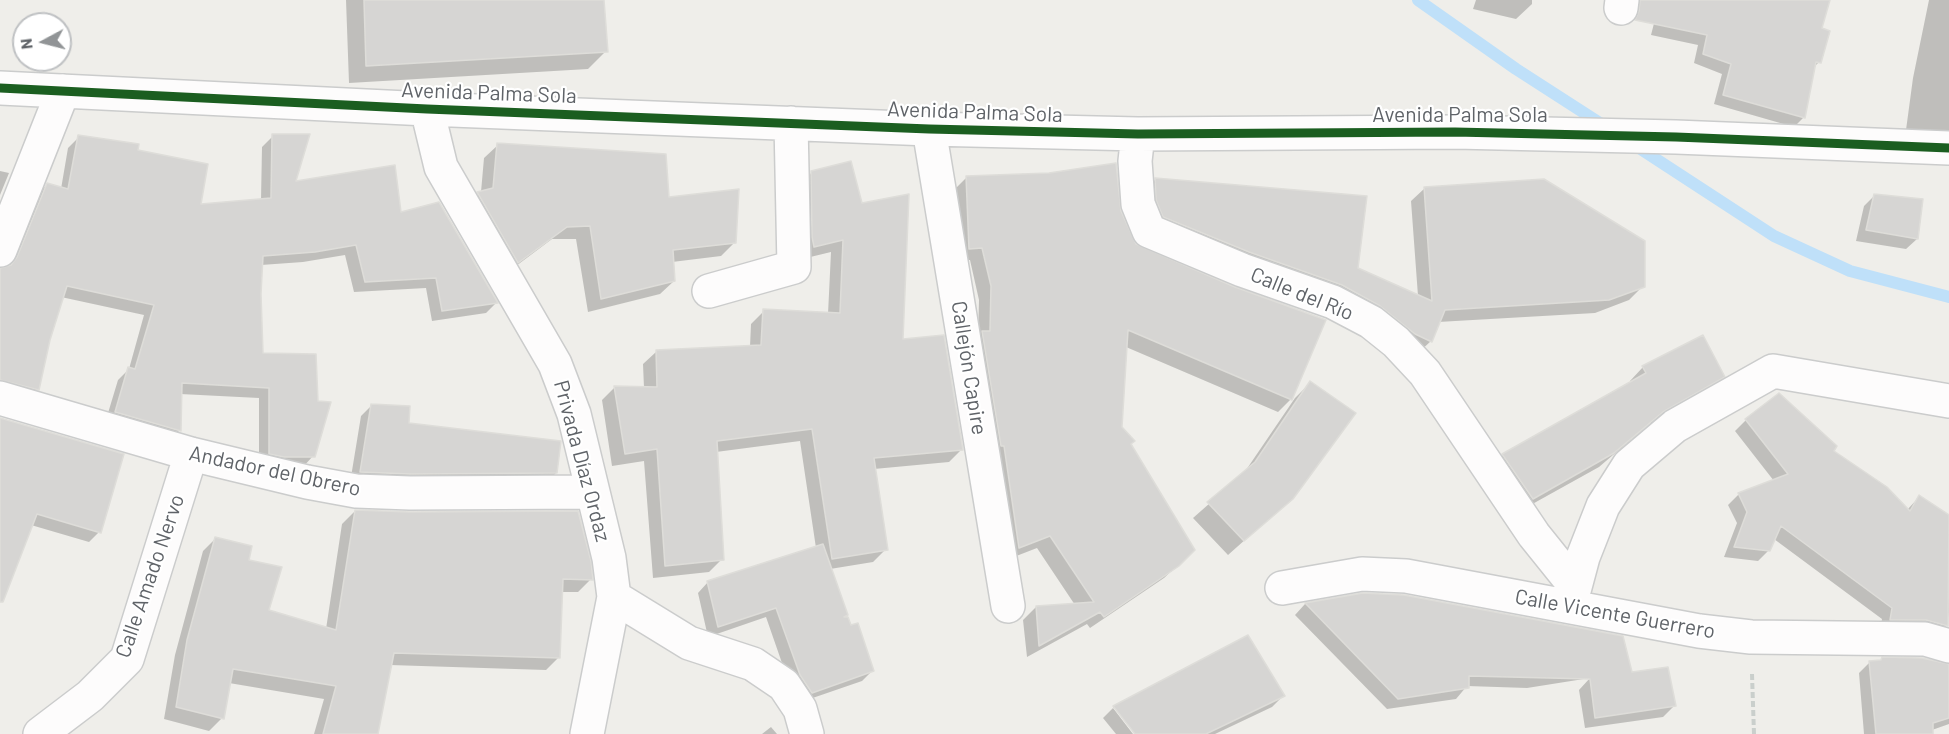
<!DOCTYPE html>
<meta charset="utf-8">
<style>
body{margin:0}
#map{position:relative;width:1949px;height:734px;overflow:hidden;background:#efeeea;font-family:Barlow,sans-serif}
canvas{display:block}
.north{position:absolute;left:12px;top:12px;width:60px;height:60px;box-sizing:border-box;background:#fff;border:2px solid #bfc1c3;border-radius:50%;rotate:263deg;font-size:16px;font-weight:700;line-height:24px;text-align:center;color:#5f6368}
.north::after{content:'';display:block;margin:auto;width:21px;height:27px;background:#919496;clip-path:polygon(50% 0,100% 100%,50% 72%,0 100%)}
</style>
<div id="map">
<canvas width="1949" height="734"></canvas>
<div class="north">N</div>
</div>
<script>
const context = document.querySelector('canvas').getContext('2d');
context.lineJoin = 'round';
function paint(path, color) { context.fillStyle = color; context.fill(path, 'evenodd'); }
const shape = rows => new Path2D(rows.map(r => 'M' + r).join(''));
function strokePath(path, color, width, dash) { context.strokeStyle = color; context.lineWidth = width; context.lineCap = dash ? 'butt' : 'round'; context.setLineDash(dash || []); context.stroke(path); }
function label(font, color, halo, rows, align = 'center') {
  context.font = font + ' Barlow,sans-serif'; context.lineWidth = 4.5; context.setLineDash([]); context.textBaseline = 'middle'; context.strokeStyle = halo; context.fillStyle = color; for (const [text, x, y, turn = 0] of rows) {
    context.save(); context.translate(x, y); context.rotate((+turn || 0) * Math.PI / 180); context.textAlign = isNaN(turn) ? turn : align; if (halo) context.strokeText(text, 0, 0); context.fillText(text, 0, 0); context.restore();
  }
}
const shadow = shape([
 [346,0,603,0,606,51,588,69,349,83],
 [1476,0,1532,0,1532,4,1516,19,1473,9],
 [1660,0,1829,0,1820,29,1819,62,1813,68,1804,117,1794,127,1714,104,1722,74,1694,63,1698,45,1651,35],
 [1929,0,1949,0,1949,135,1906,130,1913,78],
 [273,136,294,183,400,214,496,303,486,313,432,321,426,288,354,292,345,255,303,262,261,265,259,294,262,354,313,456,303,467,259,464,259,398,180,394,179,431,169,441,105,423,118,380,129,369,144,315,61,297,49,339,37,389,27,400,0,392,0,270,8,268,36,195,47,185,61,189,68,148,79,137,136,151,199,205,261,200,262,147],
 [498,145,667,199,735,242,721,256,672,262,674,281,660,294,588,312,576,239,552,239,504,275,465,206,481,192,484,158],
 [0,171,9,173,0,195],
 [812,172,962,449,949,462,874,469,886,549,873,562,830,569,846,615,843,618,872,671,862,681,801,702,790,686,766,617,708,637,698,593,708,582,816,548,800,441,716,452,722,559,709,572,653,578,644,461,612,466,602,400,615,387,644,388,643,364,656,352,750,347,751,324,764,311,828,314,831,252,802,259,799,185],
 [967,177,1119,211,1135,246,1291,399,1278,412,1126,347,1121,428,1129,445,1194,550,1164,578,1090,628,1087,624,1027,657,1023,620,1036,607,1075,605,1037,548,1006,560,978,337,979,300,970,260,957,261,954,190],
 [1156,179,1418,296,1411,201,1425,188,1643,286,1629,300,1595,313,1438,322,1431,341,1417,354,1150,230,1142,192],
 [1875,195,1917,239,1906,249,1856,241,1864,206],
 [1643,367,1723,376,1709,390,1648,425,1599,467,1518,512,1489,469,1503,455,1631,383,1630,381],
 [1310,383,1292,498,1228,555,1193,518,1244,473,1295,398],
 [1779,395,1832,452,1907,510,1919,497,1944,514,1949,515,1949,611,1947,625,1936,636,1880,630,1882,619,1774,539,1769,550,1758,561,1724,557,1737,523,1728,505,1739,494,1774,481,1735,431,1746,420],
 [372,405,407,424,556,473,545,484,350,483,361,416],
 [0,419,99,532,89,542,31,525,0,591],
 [355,511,591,579,578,592,561,592,559,657,546,670,390,665,376,734,314,734,324,699,229,683,222,718,209,731,164,719,175,655,203,551,216,538,248,561,268,611,326,629,342,524],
 [1363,594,1674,706,1663,717,1585,728,1579,690,1590,678,1527,688,1467,686,1456,699,1387,709,1295,615,1305,604],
 [1882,659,1949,666,1949,724,1932,730,1932,734,1864,734,1859,673,1870,662,1879,662],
 [1283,696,1272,707,1215,734,1137,734,1117,708,1113,708,1133,734,1116,734,1103,718,1114,707],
 [771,727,777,734,762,734]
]);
const stream = shape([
 [1418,0,1516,69,1606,127],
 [1633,144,1774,236,1850,271,1949,297]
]);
const building = shape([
 [364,0,604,0,608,52,366,66,364,0],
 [1640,0,1830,0,1822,28,1830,31,1821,63,1816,62,1805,118,1723,95,1731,64,1703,54,1707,35,1635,20,1639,11,1640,0],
 [272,134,310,134,296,181,395,165,401,212,439,202,498,303,442,311,436,278,365,282,356,245,315,252,263,256,261,294,263,353,316,354,318,401,331,402,315,457,284,457,269,454,269,388,182,383,181,431,115,412,128,367,135,369,154,305,67,286,50,340,39,390,0,380,0,268,11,265,17,257,47,183,68,189,78,135,139,144,138,150,208,164,201,204,271,198,272,134],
 [497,143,666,154,669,197,739,189,736,243,673,250,675,281,601,299,590,226,567,227,518,263,477,192,493,188,497,143],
 [851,161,862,203,909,194,903,339,944,335,963,450,874,458,888,550,832,559,812,429,717,441,724,560,665,566,657,449,625,454,614,386,657,387,656,350,761,345,763,309,840,313,843,240,814,247,812,237,811,171,851,161],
 [1116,163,1121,211,1136,244,1235,287,1326,320,1292,400,1128,330,1122,427,1135,441,1131,444,1195,550,1179,566,1104,617,1100,612,1039,646,1036,606,1094,602,1050,536,1019,548,1004,446,1001,446,982,331,990,331,991,286,982,248,969,249,966,176,1049,173,1116,163],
 [1155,178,1367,196,1358,268,1432,301,1424,187,1544,179,1645,241,1645,287,1609,300,1445,310,1432,342,1415,334,1380,306,1342,285,1249,252,1163,217,1156,200,1155,178],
 [1874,194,1923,199,1918,239,1866,230,1874,194],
 [1703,335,1725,377,1663,412,1614,453,1533,499,1502,454,1646,373,1642,366,1703,335],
 [1310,381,1356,413,1293,499,1244,541,1207,502,1255,462,1310,381],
 [1779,393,1837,446,1834,451,1887,487,1910,511,1919,495,1949,515,1948,626,1926,620,1890,620,1892,608,1781,526,1770,551,1734,547,1747,512,1738,493,1788,474,1745,419,1779,393],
 [371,404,410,406,409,423,561,441,557,473,410,474,360,472,371,404],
 [0,418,124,454,101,533,37,514,3,602,0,602,0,418],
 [355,510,410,512,578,511,591,561,593,580,563,579,560,658,394,653,378,734,323,734,336,686,233,669,224,719,176,707,187,640,215,537,252,546,249,560,282,567,269,610,336,630,355,510],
 [823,544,848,615,844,617,848,617,851,625,858,623,874,671,812,693,800,675,776,608,718,627,707,581,823,544],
 [1363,593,1404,595,1623,636,1632,672,1668,667,1676,706,1595,718,1590,679,1469,676,1469,688,1398,699,1305,603,1363,593],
 [1248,635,1285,696,1206,734,1135,734,1113,706,1248,635],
 [1882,657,1922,658,1949,664,1949,718,1933,723,1933,734,1876,734,1869,661,1881,660,1882,657]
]);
const path = shape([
 [1752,674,1754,734]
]);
const minor = shape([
 [1621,8,1622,0],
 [0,88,427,109,929,129,1138,134,1455,132,1676,137,1949,148],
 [427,109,441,167,555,364,574,414,609,558,614,597,587,734],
 [929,129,1008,606],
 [1138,134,1135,161,1138,204,1149,231,1242,270,1333,302,1371,322,1396,342,1425,373,1534,535,1575,586],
 [0,250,63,91],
 [709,291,794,267,791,123],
 [0,398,191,454,307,482,356,491,410,493,592,492],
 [1282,588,1362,574,1406,576,1699,631,1751,637,1925,639,1949,646],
 [614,597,689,643,753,664,784,685,800,709,807,734],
 [1571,602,1583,557,1603,506,1629,465,1675,426,1773,371,1949,401],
 [40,734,90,696,127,659,191,454]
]);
const cycleway = shape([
 [0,88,427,109,929,129,1138,134,1455,132,1676,137,1949,148]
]);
const streetNames = [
 ["Avenida Palma Sola",489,93,2],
 ["Avenida Palma Sola",975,112,2],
 ["Avenida Palma Sola",1460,115],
 ["Calle del Río",1302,294,22],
 ["Callejón Capire",969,368,81],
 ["Privada Díaz Ordaz",582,461,75],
 ["Andador del Obrero",275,471,12],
 ["Calle Amado Nervo",150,576,-71],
 ["Calle Vicente Guerrero",1615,614,10]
];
paint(shadow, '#0003');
strokePath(stream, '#bfe0f9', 12);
paint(building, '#d6d5d3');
strokePath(building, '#deddd9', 1.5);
strokePath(minor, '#cbcccc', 36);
strokePath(path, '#cacfcc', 4, [6, 3]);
strokePath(minor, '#fdfcfc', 33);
strokePath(cycleway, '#1b5e20', 9);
label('21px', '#5f6368', '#fff', streetNames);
</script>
